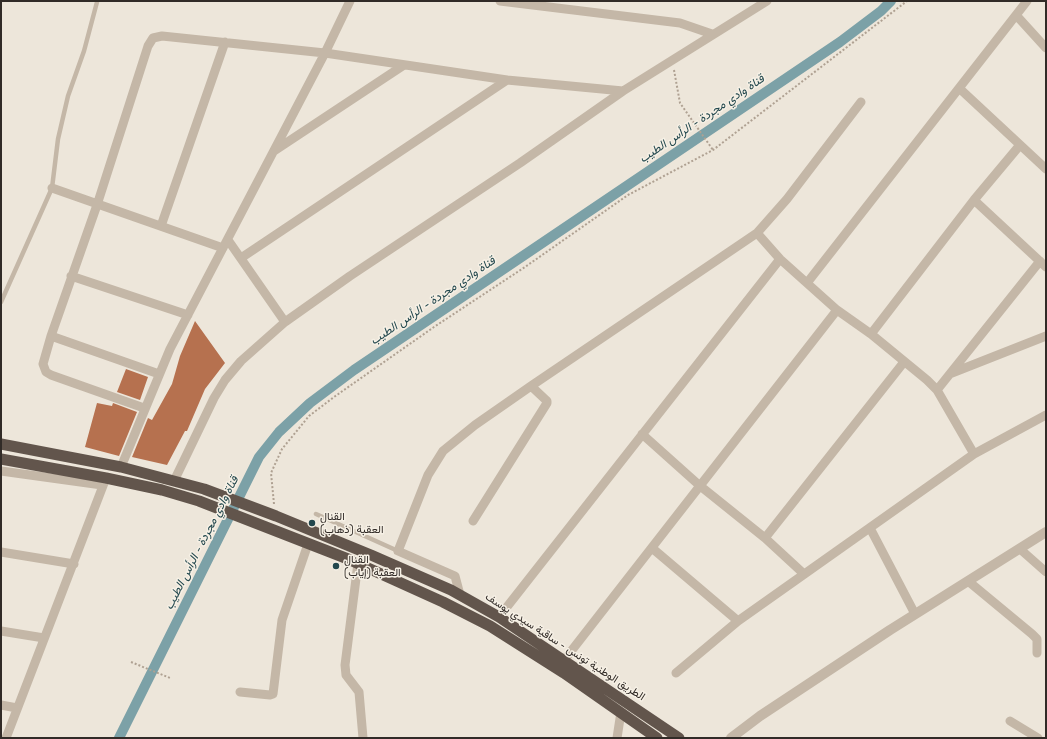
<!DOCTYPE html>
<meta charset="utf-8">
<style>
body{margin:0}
#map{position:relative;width:1047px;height:739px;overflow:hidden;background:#ede6da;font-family:"Space Grotesk",sans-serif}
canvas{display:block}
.frame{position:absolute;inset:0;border:2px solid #312b27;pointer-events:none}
</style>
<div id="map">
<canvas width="1047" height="739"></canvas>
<div class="frame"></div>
</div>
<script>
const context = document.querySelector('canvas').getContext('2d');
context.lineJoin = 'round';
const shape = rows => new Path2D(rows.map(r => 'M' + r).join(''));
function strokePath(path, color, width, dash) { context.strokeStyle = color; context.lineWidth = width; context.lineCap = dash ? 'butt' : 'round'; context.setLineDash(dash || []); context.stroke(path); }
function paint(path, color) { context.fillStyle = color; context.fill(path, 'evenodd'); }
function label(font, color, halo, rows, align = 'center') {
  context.font = font + ' "Space Grotesk",Vazirmatn,sans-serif'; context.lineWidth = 3; context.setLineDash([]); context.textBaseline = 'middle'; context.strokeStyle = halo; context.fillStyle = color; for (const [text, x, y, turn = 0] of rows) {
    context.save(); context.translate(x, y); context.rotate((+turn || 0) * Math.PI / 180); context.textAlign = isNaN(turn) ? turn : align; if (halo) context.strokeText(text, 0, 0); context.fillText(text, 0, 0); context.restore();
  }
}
const canal = shape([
 [119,738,259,457,279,432,310,403,354,370,840,42,881,11,891,1]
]);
const building = shape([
 [195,321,225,363,205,389,187,431,185,431,167,465,132,457,148,418,152,420,172,384,180,356],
 [126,369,148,377,140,400,117,392],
 [97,403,112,406,113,403,137,412,119,456,85,447]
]);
const path = shape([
 [674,70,680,103,713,150],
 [274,504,271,473,276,462,282,449,309,416,334,397,434,327,525,267,628,195,713,150,907,1],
 [131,662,170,678]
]);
const service = shape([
 [1,302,52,188,58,139,68,96,84,51,97,2],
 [316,514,398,551]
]);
const minor = shape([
 [500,1,680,23,712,34],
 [1016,15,1046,48],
 [959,88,1046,169],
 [274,151,404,65],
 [52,188,223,248],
 [974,200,1046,267],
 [161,226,225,42],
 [757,233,780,259,837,310,871,334,927,380,937,390,974,454],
 [228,240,285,322],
 [241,258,507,80],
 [71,276,188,315],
 [807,283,1027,1],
 [871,334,974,200,1020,145],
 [51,336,159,374],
 [952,373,1046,336],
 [937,390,1040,261],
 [144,408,51,375,46,372,43,364,51,336,97,205,148,46,153,38,162,36,325,53,507,80,623,91],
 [642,434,699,485,765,538,804,574],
 [121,467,170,349,325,53,350,1],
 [1,471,102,485],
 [174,481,214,398,225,380,241,361,285,322,350,276,520,163,623,91,767,1],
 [473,521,547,403,547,401,531,386],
 [870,528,915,614],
 [765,538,904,362],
 [652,548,738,621],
 [1020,549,1046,572],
 [1,552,74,564],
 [358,563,345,665,346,675,359,692,363,738],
 [968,581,1032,634,1037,639,1037,653],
 [460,595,455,576,398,551,428,475,443,451,475,425,531,386,757,233,787,199,861,102],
 [499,617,780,259],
 [1,631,44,638],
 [565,659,837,310],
 [676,673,738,621,974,454,1046,415],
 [240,692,270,695,273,694,282,620,308,544],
 [1,705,17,708],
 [1010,721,1038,738],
 [6,738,106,478],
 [617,738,621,712]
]);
const tertiary = shape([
 [731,738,760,716,890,630,1046,532]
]);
const trunk = shape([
 [1,444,121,467,204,489,276,516,371,555,451,590,499,617,679,738],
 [1,459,106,478,162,490,199,501,348,559,443,602,490,626,564,673,657,738]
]);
const markers = [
 [312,523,4,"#22474d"],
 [336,566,4,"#22474d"]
];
const poiNames = [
 ["القنال",320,517],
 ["العقبة (ذهاب)",320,530],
 ["القنال",344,560],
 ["العقبة (إياب)",344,573]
];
const streetNames = [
 ["الطريق الوطنية تونس - ساقية سيدي يوسف",565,647,33]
];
const waterNames = [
 ["قناة وادي مجردة - الرأس الطيب",702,119,-34],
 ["قناة وادي مجردة - الرأس الطيب",433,301,-34],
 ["قناة وادي مجردة - الرأس الطيب",202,543,-63]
];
strokePath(canal, '#7ca1a7', 10);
paint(building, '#b6714f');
strokePath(path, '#afa192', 2, [2, 2]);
strokePath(service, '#c4b7a7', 4.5);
strokePath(minor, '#c4b7a7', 9);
strokePath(tertiary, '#c4b7a7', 10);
strokePath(trunk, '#62554c', 11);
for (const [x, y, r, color] of markers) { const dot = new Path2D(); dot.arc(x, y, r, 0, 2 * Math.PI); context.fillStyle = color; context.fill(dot); strokePath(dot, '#f6f0e5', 1.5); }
label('11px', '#312b27', '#f6f0e5', poiNames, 'left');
label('11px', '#312b27', '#f6f0e5', streetNames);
label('italic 12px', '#22474d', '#f6f0e5', waterNames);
</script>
